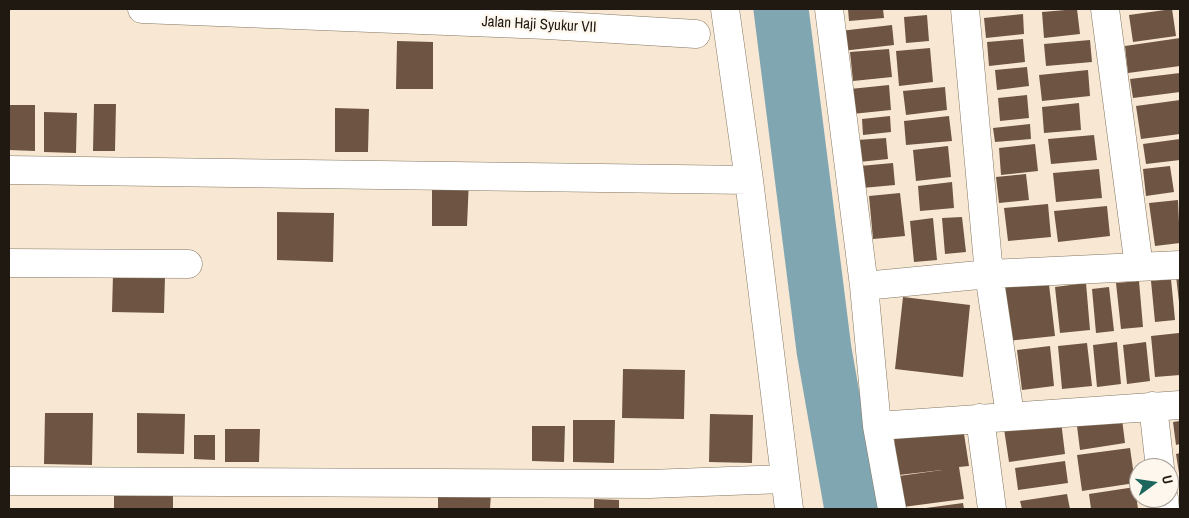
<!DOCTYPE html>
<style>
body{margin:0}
#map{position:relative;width:1189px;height:518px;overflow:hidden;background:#f8e8d3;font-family:"Archivo Narrow",sans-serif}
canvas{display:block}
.frame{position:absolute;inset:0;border:10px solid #1f1912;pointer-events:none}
.north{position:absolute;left:1129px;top:458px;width:50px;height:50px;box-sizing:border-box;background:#fdf7ee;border:1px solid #a49e96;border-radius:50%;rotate:76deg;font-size:14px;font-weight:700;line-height:20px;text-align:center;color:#1f1912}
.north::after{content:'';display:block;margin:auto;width:18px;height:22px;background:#1c665d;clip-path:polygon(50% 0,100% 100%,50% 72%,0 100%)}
</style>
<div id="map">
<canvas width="1189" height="518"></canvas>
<div class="frame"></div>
<div class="north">U</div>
</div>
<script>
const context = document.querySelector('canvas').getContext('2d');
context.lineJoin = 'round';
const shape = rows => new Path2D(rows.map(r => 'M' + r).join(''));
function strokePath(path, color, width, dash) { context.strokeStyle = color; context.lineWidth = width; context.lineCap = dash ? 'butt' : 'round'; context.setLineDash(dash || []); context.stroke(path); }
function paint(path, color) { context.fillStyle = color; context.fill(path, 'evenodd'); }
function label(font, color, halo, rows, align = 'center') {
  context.font = font + ' "Archivo Narrow",sans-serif'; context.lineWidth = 5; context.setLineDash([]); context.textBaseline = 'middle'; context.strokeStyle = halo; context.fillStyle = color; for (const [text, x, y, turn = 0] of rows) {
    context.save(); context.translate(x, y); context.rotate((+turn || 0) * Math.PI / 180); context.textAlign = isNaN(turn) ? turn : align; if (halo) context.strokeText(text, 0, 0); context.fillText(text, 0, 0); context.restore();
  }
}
const river = shape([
 [781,9,824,350,852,509]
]);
const building = shape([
 [848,9,883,9,884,18,849,21],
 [1077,9,1080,34,1044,38,1042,12],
 [1172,9,1176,36,1133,42,1129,15],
 [1023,14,1024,34,986,38,984,18],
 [927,15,929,41,906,43,904,17],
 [892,25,894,45,842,51,840,31],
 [1180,38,1180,66,1128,73,1125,46],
 [1023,39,1025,62,989,66,987,42],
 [1090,40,1092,62,1046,66,1044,44],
 [397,41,433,42,433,89,396,89],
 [930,48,933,82,899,86,896,51],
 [889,49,892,77,853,81,850,52],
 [1027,67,1029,86,997,90,995,70],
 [1088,70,1090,96,1042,101,1039,75],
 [1180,73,1180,92,1133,98,1130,79],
 [889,85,891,110,852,114,850,89],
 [945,87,947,110,906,115,903,91],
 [1027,95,1029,118,1000,121,998,98],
 [1180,100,1180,134,1141,139,1136,106],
 [1079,103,1081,130,1044,133,1042,107],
 [94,104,116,104,115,151,93,151],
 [9,105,35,105,35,151,9,150],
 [335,108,369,109,368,152,335,152],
 [44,112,77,113,76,153,44,152],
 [890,116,891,132,863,135,862,119],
 [949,116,952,141,906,145,904,121],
 [1030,124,1031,139,995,142,993,128],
 [1094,135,1097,160,1051,164,1048,139],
 [886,138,888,159,859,162,857,140],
 [1180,139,1180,160,1146,164,1143,144],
 [1035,144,1038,171,1001,175,999,148],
 [948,146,951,177,916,181,913,150],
 [893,163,895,185,862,188,860,166],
 [1170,166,1174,192,1146,196,1143,169],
 [1099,169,1102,198,1056,202,1053,173],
 [1026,174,1029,200,999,203,996,177],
 [432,178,469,179,467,226,432,226],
 [952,182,954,208,920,211,918,186],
 [900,193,905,236,873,239,869,196],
 [1178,200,1180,243,1155,246,1149,203],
 [1048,204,1051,237,1008,241,1004,208],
 [1107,206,1110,236,1058,242,1054,211],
 [277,212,334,213,333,262,277,260],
 [962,217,966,252,945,254,942,218],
 [933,218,937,260,914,262,910,221],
 [113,274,165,276,164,313,112,312],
 [1180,275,1180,302,1179,302,1176,276],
 [1048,276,1055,336,1007,341,1001,281],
 [1171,279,1175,320,1155,322,1151,281],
 [1139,281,1143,327,1121,329,1116,283],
 [1086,283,1090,330,1060,333,1055,287],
 [1109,287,1114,331,1096,333,1092,289],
 [903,297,970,305,963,377,895,369],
 [1179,333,1180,375,1155,377,1151,336],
 [1117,342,1121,384,1097,387,1093,345],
 [1146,342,1150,381,1127,384,1123,345],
 [1087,343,1092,386,1062,389,1058,346],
 [1050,346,1054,386,1022,390,1017,350],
 [623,369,685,370,684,419,622,418],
 [1121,411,1125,443,1080,450,1076,418],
 [45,413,93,413,92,465,44,464],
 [137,413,185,414,184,454,137,453],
 [710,414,753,415,752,463,709,462],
 [573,420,615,420,614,463,573,462],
 [962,421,969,466,959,467,964,499,903,507,899,476,942,470,899,475,893,431],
 [1061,421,1065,454,1009,462,1004,429],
 [1180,421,1180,444,1176,445,1173,422],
 [532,426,565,426,564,462,532,461],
 [225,429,260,429,259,462,225,462],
 [194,435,215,435,215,460,194,459],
 [1130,448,1135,483,1082,491,1077,455],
 [1180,453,1180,473,1179,473,1176,454],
 [1065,461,1068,483,1018,490,1015,468],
 [114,487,173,488,173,509,114,509],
 [1135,487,1138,509,1091,509,1089,494],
 [438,492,491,493,490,509,438,509],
 [1067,494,1070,509,1022,509,1020,501],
 [594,499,619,500,619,509,594,509],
 [963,503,964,509,926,509,926,508]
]);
const street = shape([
 [142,9,547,25,696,34],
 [725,9,749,180,789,509],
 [829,9,864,286,877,426,892,509],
 [965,9,989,274,1010,415],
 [1105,9,1139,267],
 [9,170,749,180],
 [9,263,188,264],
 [864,286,989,274,1180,265],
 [1153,406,1160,468],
 [980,418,992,509],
 [877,426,1180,405],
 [9,481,649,484,784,479],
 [1164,498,1165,509]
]);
const streetNames = [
 ["Jalan Haji Syukur VII",539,25,3]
];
strokePath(river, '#80a6b2', 55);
paint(building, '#6e5442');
strokePath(street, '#837662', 29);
strokePath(street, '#fff', 28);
label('15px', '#1f1912', '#fdf7ee', streetNames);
</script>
